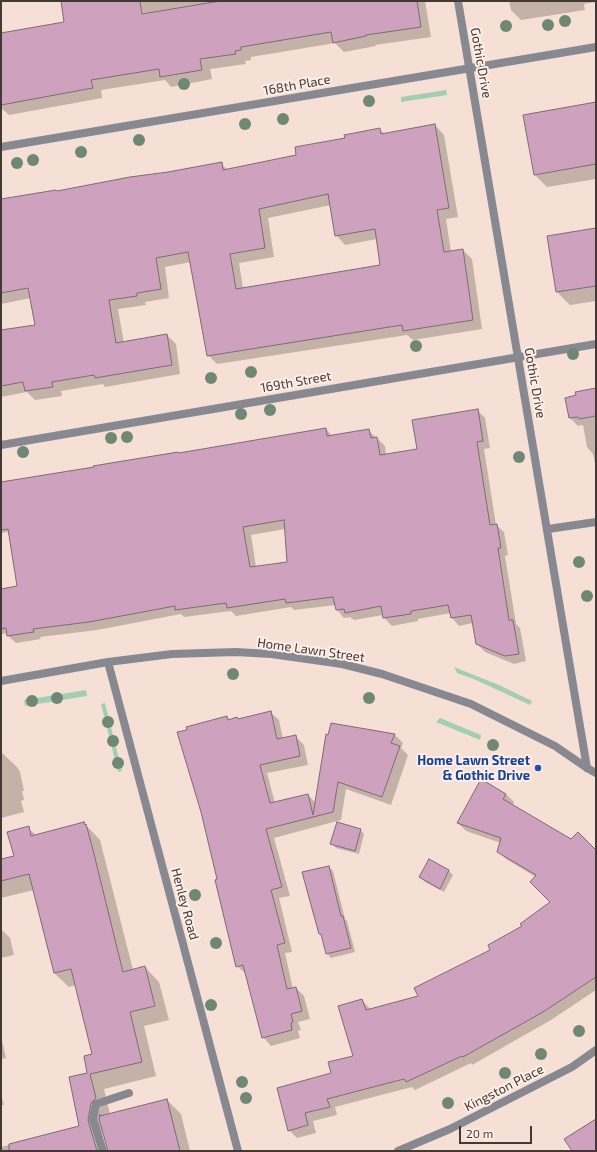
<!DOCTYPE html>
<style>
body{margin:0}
#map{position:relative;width:597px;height:1152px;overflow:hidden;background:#f6dfd4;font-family:"Exo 2",sans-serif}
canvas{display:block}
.frame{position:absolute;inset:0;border:2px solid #423935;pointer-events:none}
.scale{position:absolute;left:459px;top:1126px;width:73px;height:18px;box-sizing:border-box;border:2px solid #423935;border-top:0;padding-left:5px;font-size:12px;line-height:14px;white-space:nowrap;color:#423935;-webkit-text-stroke:3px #fdeee8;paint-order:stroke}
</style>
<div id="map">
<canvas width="597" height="1152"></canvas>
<div class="frame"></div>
<div class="scale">20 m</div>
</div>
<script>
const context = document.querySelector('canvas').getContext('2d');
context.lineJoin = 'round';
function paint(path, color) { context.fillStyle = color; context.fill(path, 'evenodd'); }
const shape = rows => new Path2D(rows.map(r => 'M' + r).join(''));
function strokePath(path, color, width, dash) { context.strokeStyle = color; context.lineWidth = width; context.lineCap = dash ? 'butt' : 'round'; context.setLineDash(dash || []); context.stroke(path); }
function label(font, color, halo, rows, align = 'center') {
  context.font = font + ' "Exo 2",sans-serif'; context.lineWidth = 4; context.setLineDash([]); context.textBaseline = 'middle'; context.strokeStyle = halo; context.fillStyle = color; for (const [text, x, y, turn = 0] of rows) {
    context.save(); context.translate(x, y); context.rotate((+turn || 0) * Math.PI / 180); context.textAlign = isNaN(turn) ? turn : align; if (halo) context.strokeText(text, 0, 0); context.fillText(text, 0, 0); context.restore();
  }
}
const green = shape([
 [446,90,447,95,401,102,401,97],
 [454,667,499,685,532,701,530,705,476,680,457,673],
 [86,690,87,696,25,706,24,700],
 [105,703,122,771,118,772,101,704],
 [440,718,481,735,480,740,436,722]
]);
const shadow = shape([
 [62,1,425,1,431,37,375,45,376,46,344,52,335,43,251,57,251,60,245,61,246,64,210,69,212,79,171,87,165,80,101,90,102,98,9,115,1,108,1,34,66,23],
 [509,1,596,1,596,2,584,4,585,10,521,20,511,10],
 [596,103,596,179,547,187,534,174],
 [435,125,444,135,458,217,446,219,451,252,463,250,472,259,482,329,413,340,407,335,217,364,208,355,191,262,165,267,169,298,145,302,146,305,118,309,124,343,167,335,176,344,180,374,105,387,103,384,61,391,62,396,35,400,27,392,1,397,1,335,37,326,31,298,1,304,1,200,57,192,221,164,228,170,297,156,346,139,380,130,385,134],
 [331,205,336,235,345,245,377,239,381,266,243,288,239,263,274,257,268,218],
 [596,229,596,301,570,305,557,292,548,237],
 [596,390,596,468,593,454,587,447,583,425,578,426,570,418],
 [477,410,485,418,490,448,484,449,496,525,504,532,508,555,505,556,516,624,520,628,526,661,514,664,485,652,477,644,473,623,459,626,452,618,451,613,418,619,418,621,392,626,384,618,383,615,354,620,350,617,344,618,337,610,336,605,294,610,291,607,236,616,231,611,184,617,181,614,97,630,40,637,41,639,16,643,8,636,8,633,1,634,1,590,18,587,98,517,1,533,1,484,326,429,332,436,368,430,385,446,386,455,418,449],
 [285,529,289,563,256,567,251,535],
 [270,712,279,720,283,739,295,736,304,745,308,765,267,773,275,803,308,795,316,803,326,735,394,734,403,743,401,748,408,755,391,805,346,789,341,820,274,838,290,896,279,898,292,952,285,953,293,989,296,988,304,996,310,1019,298,1022,301,1030,298,1031,300,1038,271,1046,263,1037,246,974,237,966,188,730,227,717,230,720,238,720],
 [1,752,17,767,20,772,24,791,22,791,24,800,21,801,24,812,1,818],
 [482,781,506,794,514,802,512,806,571,840,595,850,596,849,596,990,551,1020,472,1065,471,1063,415,1090,412,1087,335,1107,337,1115,313,1121,316,1133,297,1138,289,1130,332,1074,355,1056,362,1000,371,1010,420,997,492,950,524,927,552,903,536,877,506,859,498,851,501,843,466,831,458,823],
 [84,823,100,840,133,970,145,967,159,982,169,1020,144,1026,156,1076,104,1089,110,1114,167,1100,181,1114,190,1151,109,1151,103,1129,102,1136,107,1151,1,1151,1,1147,80,1127,89,1073,93,1055,76,985,69,987,54,973,34,890,1,898,1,860,15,857,28,828,37,836],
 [360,830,364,834,359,854,336,848,331,843],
 [429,860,449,871,453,875,444,892,425,882,420,877],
 [329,867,333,871,345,919,347,921,355,952,331,958,327,953,323,937,320,934],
 [1,929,10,938,14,955,1,958],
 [1,1036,6,1058,1,1059],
 [1,1094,4,1105,1,1105]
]);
const building = shape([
 [61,1,140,1,142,14,220,1,417,1,421,27,366,35,366,36,333,43,331,32,241,47,241,50,235,51,236,54,200,59,202,70,160,77,159,69,91,80,93,88,1,105,1,33,64,22,61,1],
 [596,102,596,164,534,175,523,115,596,102],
 [435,124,449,208,437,210,444,252,463,249,473,320,403,331,402,325,207,356,188,252,156,258,161,289,137,293,137,296,109,300,116,343,167,334,172,365,95,378,94,375,52,382,53,387,25,391,23,382,1,386,1,330,35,325,28,288,1,293,1,199,56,190,57,191,130,177,168,172,222,162,223,170,296,155,295,147,345,138,344,135,380,128,381,134,435,124],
 [328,194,335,236,375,229,380,265,236,289,230,254,265,248,259,209,328,194],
 [596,228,596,286,556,292,547,236,596,228],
 [596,388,596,416,579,419,578,417,569,418,565,398,576,395,575,392,596,388],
 [478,409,483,441,477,442,490,525,497,524,501,548,498,548,509,620,513,620,519,654,505,656,476,644,471,615,451,618,448,605,411,611,411,614,383,618,381,606,345,613,344,609,336,610,333,597,286,603,285,599,227,608,226,603,175,610,175,606,89,622,33,629,34,632,7,636,6,628,1,629,1,589,17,586,8,529,1,530,1,482,94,467,93,466,123,461,178,452,179,453,326,428,327,436,369,429,371,438,377,437,380,455,417,449,412,420,478,409],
 [284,520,287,562,250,567,243,527,284,520],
 [271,711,277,739,296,735,300,756,260,765,270,803,308,794,313,815,326,734,328,735,331,723,395,734,391,743,400,746,382,797,338,782,333,812,266,829,282,887,271,890,285,943,277,945,287,989,296,987,302,1011,291,1014,293,1022,291,1023,292,1030,262,1038,243,965,236,967,215,880,217,879,201,812,177,732,187,730,186,727,227,716,228,720,237,717,238,719,271,711],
 [481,779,506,794,503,799,571,839,578,832,596,850,596,977,543,1012,463,1057,462,1056,406,1082,404,1079,327,1099,330,1107,305,1113,308,1125,288,1131,277,1088,331,1073,328,1062,353,1056,338,1006,362,999,366,1010,418,996,414,988,490,950,488,945,522,926,520,924,550,902,530,882,536,875,497,852,501,838,457,823,481,779],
 [84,822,85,825,86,824,93,850,123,972,145,966,155,1006,130,1012,142,1062,90,1074,96,1098,91,1103,88,1120,97,1151,9,1151,9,1144,79,1126,69,1077,87,1073,84,1056,92,1054,71,969,54,973,29,874,1,881,1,859,14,856,7,832,29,826,31,836,84,822],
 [337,822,361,829,355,851,330,844,337,822],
 [429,859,449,870,440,889,419,877,429,859],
 [329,866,341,916,343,916,351,948,326,954,321,934,319,934,302,872,329,866],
 [167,1099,180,1151,108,1151,99,1119,100,1114,100,1116,167,1099],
 [596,1119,596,1151,572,1151,564,1139,596,1119]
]);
const lane = shape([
 [103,1151,93,1119,96,1104,129,1093]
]);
const street = shape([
 [458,1,587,768],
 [1,147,596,47],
 [1,445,596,344],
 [548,529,596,522],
 [108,662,238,1151],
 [1,681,108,662,172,654,236,652,271,654,307,659,342,664,382,674,471,704,555,746,587,768,596,773],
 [398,1151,450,1129,572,1067,596,1050]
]);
const trees = [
 [565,21],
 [548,25],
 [506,26],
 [184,84],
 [369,101],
 [283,119],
 [245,124],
 [139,140],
 [81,152],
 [33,160],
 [17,163],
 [416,346],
 [573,354],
 [251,372],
 [211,378],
 [270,410],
 [241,414],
 [127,437],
 [111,438],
 [23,452],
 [519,457],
 [579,562],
 [587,596],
 [233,674],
 [57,698],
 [369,698],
 [32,701],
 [108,722],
 [113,741],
 [493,745],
 [118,763],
 [195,895],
 [216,943],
 [211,1005],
 [579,1031],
 [541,1054],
 [505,1073],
 [242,1082],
 [246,1098],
 [448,1103]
];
const markers = [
 [538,768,4,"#1a4fb4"]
];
const streetNames = [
 ["Gothic Drive",481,63,80],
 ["168th Place",297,85,-10],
 ["169th Street",296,382,-10],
 ["Gothic Drive",535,383,80],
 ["Home Lawn Street",311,650,8],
 ["Henley Road",185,904,75],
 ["Kingston Place",504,1088,-27]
];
const transitNames = [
 ["Home Lawn Street",530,761],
 ["& Gothic Drive",530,776]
];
paint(green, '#a2cfb4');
paint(shadow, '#0003');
paint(building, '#cea2be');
strokePath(building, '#7d6a75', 1);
strokePath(lane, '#888891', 8);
strokePath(street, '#888891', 8);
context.fillStyle = '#6f8875';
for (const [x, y] of trees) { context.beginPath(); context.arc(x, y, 6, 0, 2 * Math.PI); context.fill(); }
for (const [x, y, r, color] of markers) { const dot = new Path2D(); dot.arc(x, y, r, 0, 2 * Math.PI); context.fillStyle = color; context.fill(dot); strokePath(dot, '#fdeee8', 1.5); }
label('13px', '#423935', '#fdeee8', streetNames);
label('bold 13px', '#164399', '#fdeee8', transitNames, 'right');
</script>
